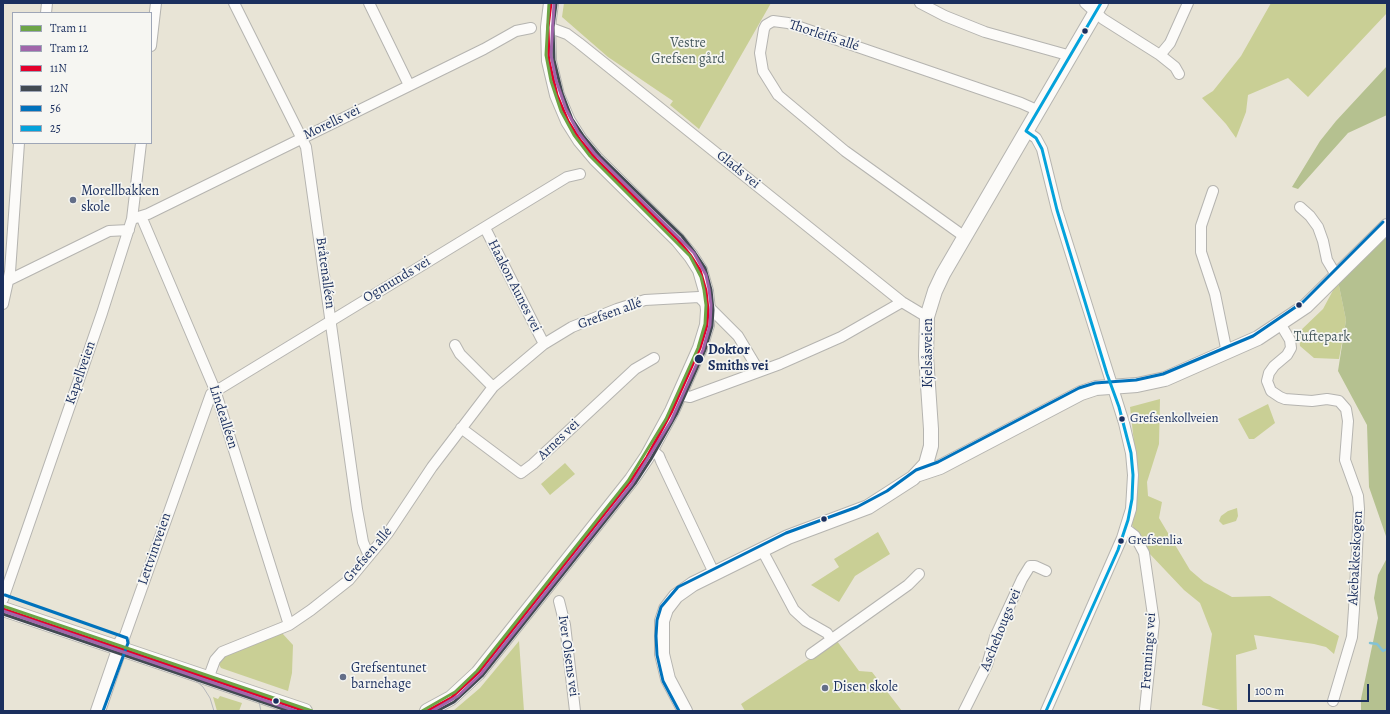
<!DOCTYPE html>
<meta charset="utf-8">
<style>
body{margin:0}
#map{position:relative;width:1390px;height:714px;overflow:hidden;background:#e8e4d6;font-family:Alegreya,serif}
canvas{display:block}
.frame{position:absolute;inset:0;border:4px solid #1b2f5e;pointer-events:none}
.legend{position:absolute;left:12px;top:12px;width:140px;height:132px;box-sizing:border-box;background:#f6f6f2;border:1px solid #9ea6b7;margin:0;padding:5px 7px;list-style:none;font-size:12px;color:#1b2f5e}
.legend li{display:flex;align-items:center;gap:8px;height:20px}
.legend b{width:20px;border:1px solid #9ea6b7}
.scale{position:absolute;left:1248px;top:684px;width:121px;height:18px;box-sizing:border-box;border:2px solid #1b2f5e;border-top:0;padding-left:5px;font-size:12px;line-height:14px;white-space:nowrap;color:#1b2f5e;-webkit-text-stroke:3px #f6f6f2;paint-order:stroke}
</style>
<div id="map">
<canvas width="1390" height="714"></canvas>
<div class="frame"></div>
<ul class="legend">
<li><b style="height:5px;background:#6da547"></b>Tram 11</li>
<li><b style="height:5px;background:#a066aa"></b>Tram 12</li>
<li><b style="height:5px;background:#e4002b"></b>11N</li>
<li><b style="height:5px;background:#424a52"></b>12N</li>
<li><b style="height:5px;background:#0072bc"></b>56</li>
<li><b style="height:5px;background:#04a2db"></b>25</li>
</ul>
<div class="scale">100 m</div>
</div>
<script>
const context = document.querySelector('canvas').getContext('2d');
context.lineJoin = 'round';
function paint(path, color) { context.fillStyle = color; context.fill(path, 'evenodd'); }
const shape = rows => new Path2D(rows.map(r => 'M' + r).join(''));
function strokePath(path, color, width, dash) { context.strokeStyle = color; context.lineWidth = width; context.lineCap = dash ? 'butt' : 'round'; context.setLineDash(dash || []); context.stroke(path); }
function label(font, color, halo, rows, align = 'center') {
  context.font = font + ' Alegreya,serif'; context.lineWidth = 3.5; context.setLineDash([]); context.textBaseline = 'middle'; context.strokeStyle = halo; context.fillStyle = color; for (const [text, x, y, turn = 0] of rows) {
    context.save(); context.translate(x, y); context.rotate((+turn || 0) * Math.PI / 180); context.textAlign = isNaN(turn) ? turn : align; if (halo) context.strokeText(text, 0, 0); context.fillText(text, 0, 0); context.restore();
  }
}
const green = shape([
 [564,3,771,3,699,129,670,105,673,101,608,57,562,17],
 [1271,3,1387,3,1387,13,1308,97,1288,78,1248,95,1246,112,1236,138,1226,124,1202,98,1213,91,1241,56],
 [1338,281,1346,320,1339,359,1314,358,1300,346,1299,332,1323,309],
 [1160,399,1159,444,1147,482,1148,496,1162,502,1159,518,1190,570,1204,582,1232,597,1270,596,1339,636,1334,654,1326,647,1314,644,1254,635,1257,649,1236,655,1237,711,1224,711,1202,705,1212,634,1200,603,1184,590,1148,552,1132,525,1136,460,1130,407],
 [1268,404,1275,423,1254,439,1249,439,1238,419],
 [565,463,575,474,550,495,541,484],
 [1237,508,1238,516,1236,521,1223,525,1219,521,1221,516,1228,511],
 [878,532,890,554,855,576,839,602,811,585,839,567,834,559],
 [282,633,293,645,292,673,288,691,221,668,218,663,224,655],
 [519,641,524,711,453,711,480,688],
 [837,641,859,671,872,672,902,711,745,711,741,704],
 [220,696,242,703,239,711,217,711,213,697,218,699]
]);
const forest = shape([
 [1387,66,1387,115,1348,133,1298,189,1292,187,1320,141,1336,121],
 [1387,236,1387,539,1369,487,1367,425,1338,371,1346,320,1338,281,1370,250],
 [1387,558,1387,711,1361,711,1361,699,1378,618,1374,598,1378,575]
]);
const stream = shape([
 [1370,643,1377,644,1383,651,1387,649]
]);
const street = shape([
 [234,3,306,147,357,509,363,542,369,556],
 [369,3,409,85],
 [920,3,945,16,985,32,1071,56],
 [1085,3,1103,19,1160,55,1175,67,1179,74],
 [46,13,47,3],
 [548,27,567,34,579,43,902,302,927,317],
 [151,46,156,3],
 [1160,55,1170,43,1188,3],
 [1026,131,1036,138,1042,149,1057,210,1124,423,1131,453,1133,475,1131,509,1122,538,1046,711],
 [1213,191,1201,226,1201,252,1215,294,1227,353],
 [1300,207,1310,216,1318,227,1323,241,1327,260,1336,275],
 [141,216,215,390,289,625],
 [132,219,148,214,484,49,516,31,531,28],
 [485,228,544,344],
 [965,237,845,151,778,95,763,71,760,53,764,29,766,25,773,21,788,23,1021,103,1039,111],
 [5,282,109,231,129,230],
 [3,304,10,272,19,143],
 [1281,325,1290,340,1291,348,1287,355,1274,366,1269,373,1267,381,1271,391,1280,397,1285,399,1312,401,1327,399,1339,401,1346,409,1348,421,1345,460,1358,496,1359,509,1354,609,1352,637,1333,701],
 [455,345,460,354,493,387],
 [680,395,690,397,780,364,841,337,902,302],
 [461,428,521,473,533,464,635,369,654,358],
 [651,449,659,456,661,461,714,573],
 [1126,529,1135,536,1144,553,1154,622,1145,709],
 [762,550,794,610,806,621,827,633,831,639],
 [3,599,102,313,132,219,141,143],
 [559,601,565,625,575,711],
 [123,641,211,394,567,177,580,174],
 [811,654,908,585,919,574],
 [208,679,215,660,222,652,289,625,311,610,349,580,388,533,432,467,493,387,544,344,572,327,617,309,645,300,699,297,738,336,759,371],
 [964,711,987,665,995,637,1022,579,1030,566,1035,566,1046,571]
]);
const secondary = shape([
 [919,474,940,467,1081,393,1096,388,1137,385,1165,379,1258,338,1306,306,1387,226],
 [3,609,305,711],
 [98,711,122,641],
 [427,711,451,698,478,673,632,479,647,457,672,411,700,348,707,325,708,310,706,291,700,270,691,256,678,240,596,159,580,140,568,121,557,95,549,61,548,27,551,3],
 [685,711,668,679,662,654,662,621,666,609,676,596,693,584,788,537,868,507,913,478,926,464,931,446,931,429,926,356,927,317,935,291,943,274,1101,3]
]);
const tram = shape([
 [179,672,194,679,203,687,210,698,214,711],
 [228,683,252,694,259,702,261,711]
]);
const bus1 = shape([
 [3,609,305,711],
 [427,711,451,698,478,673,632,479,647,457,672,411,700,348,707,325,708,310,706,291,700,270,691,256,678,240,596,159,580,140,568,121,557,95,549,61,548,27,551,3]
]);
const bus2 = shape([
 [3,614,289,711],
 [437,711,454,702,482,676,636,482,651,459,677,413,705,350,712,326,713,310,711,290,705,268,695,253,682,236,600,156,584,137,572,119,562,93,554,60,553,27,556,4]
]);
const bus3 = shape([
 [5,595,127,638,128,643,103,711],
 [679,711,663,681,657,655,656,636,657,620,661,607,678,587,786,533,857,507,887,491,916,470,938,462,1079,388,1095,383,1136,380,1163,374,1253,336,1303,302,1383,222]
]);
const bus4 = shape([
 [1046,711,1118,550,1128,520,1132,499,1133,475,1131,453,1119,407,1107,374,1057,210,1042,149,1036,138,1026,131,1101,3]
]);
const tram1 = shape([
 [3,606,312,711],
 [422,711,455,692,477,671,628,481,666,419,698,348,705,324,706,305,704,290,701,277,690,256,590,156,574,135,561,111,551,81,546,55,549,3]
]);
const tram2 = shape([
 [3,611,296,711],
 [432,711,458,696,481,674,632,484,671,421,703,350,710,325,711,305,709,289,706,275,694,253,594,153,578,132,566,109,556,80,551,55,554,4]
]);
const markers = [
 [1085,31,3.5,"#1b2f5e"],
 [73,200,4,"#636e88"],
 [1299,305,3.5,"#1b2f5e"],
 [699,359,5,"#1b2f5e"],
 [1122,419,3.5,"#1b2f5e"],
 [824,519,3.5,"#1b2f5e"],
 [1121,541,3.5,"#1b2f5e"],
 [343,677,4,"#636e88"],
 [825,688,4,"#636e88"],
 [276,701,3.5,"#1b2f5e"]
];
const busNames = [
 ["Grefsenkollveien",1130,419],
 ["Grefsenlia",1128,541]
];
const streetNames = [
 ["Thorleifs allé",824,36,18],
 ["Morells vei",332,123,-26],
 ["Glads vei",738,170,39],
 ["Bråtenalléen",325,273,82],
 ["Ogmunds vei",397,280,-31],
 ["Haakon Aunes vei",514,286,63],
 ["Grefsen allé",610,314,-20],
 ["Kjelsåsveien",929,353,-90],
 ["Kapellveien",81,373,-71],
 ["Lindealléen",223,417,72],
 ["Arnes vei",559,440,-44],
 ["Lettvintveien",155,549,-71],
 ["Grefsen allé",368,555,-50],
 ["Akebakkeskogen",1356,558,-87],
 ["Aschehougs vei",1001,630,-68],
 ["Frennings vei",1149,651,-86],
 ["Iver Olsens vei",568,656,82]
];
const parkNames = [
 ["Vestre",688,44],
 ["Grefsen gård",688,60],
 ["Tuftepark",1322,338]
];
const poiNames = [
 ["Morellbakken",81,192],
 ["skole",81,208],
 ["Grefsentunet",351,669],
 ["barnehage",351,685],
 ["Disen skole",833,688]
];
const stopNames = [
 ["Doktor",708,351],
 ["Smiths vei",708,367]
];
paint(green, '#c9cf95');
paint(forest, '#b5c190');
strokePath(stream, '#82c2d5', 2.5);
strokePath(street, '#b5b4b0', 12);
strokePath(secondary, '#b5b4b0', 16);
strokePath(street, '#fcfbf9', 10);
strokePath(secondary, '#fcfbf9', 14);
strokePath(tram, '#b6b8bb', 1);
strokePath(bus1, '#e4002b', 3);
strokePath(bus2, '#424a52', 3);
strokePath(bus3, '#0072bc', 3);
strokePath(bus4, '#04a2db', 3);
strokePath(tram1, '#6da547', 3);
strokePath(tram2, '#a066aa', 3);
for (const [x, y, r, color] of markers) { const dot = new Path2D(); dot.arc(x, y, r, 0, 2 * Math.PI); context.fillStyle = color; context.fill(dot); strokePath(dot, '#f6f6f2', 1.5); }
label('13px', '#1b2f5e', '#f6f6f2', busNames, 'left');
label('14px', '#1b2f5e', '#f6f6f2', streetNames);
label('14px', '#475a5e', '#f6f6f2', parkNames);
label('14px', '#1b2f5e', '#f6f6f2', poiNames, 'left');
label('bold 14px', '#1b2f5e', '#f6f6f2', stopNames, 'left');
</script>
